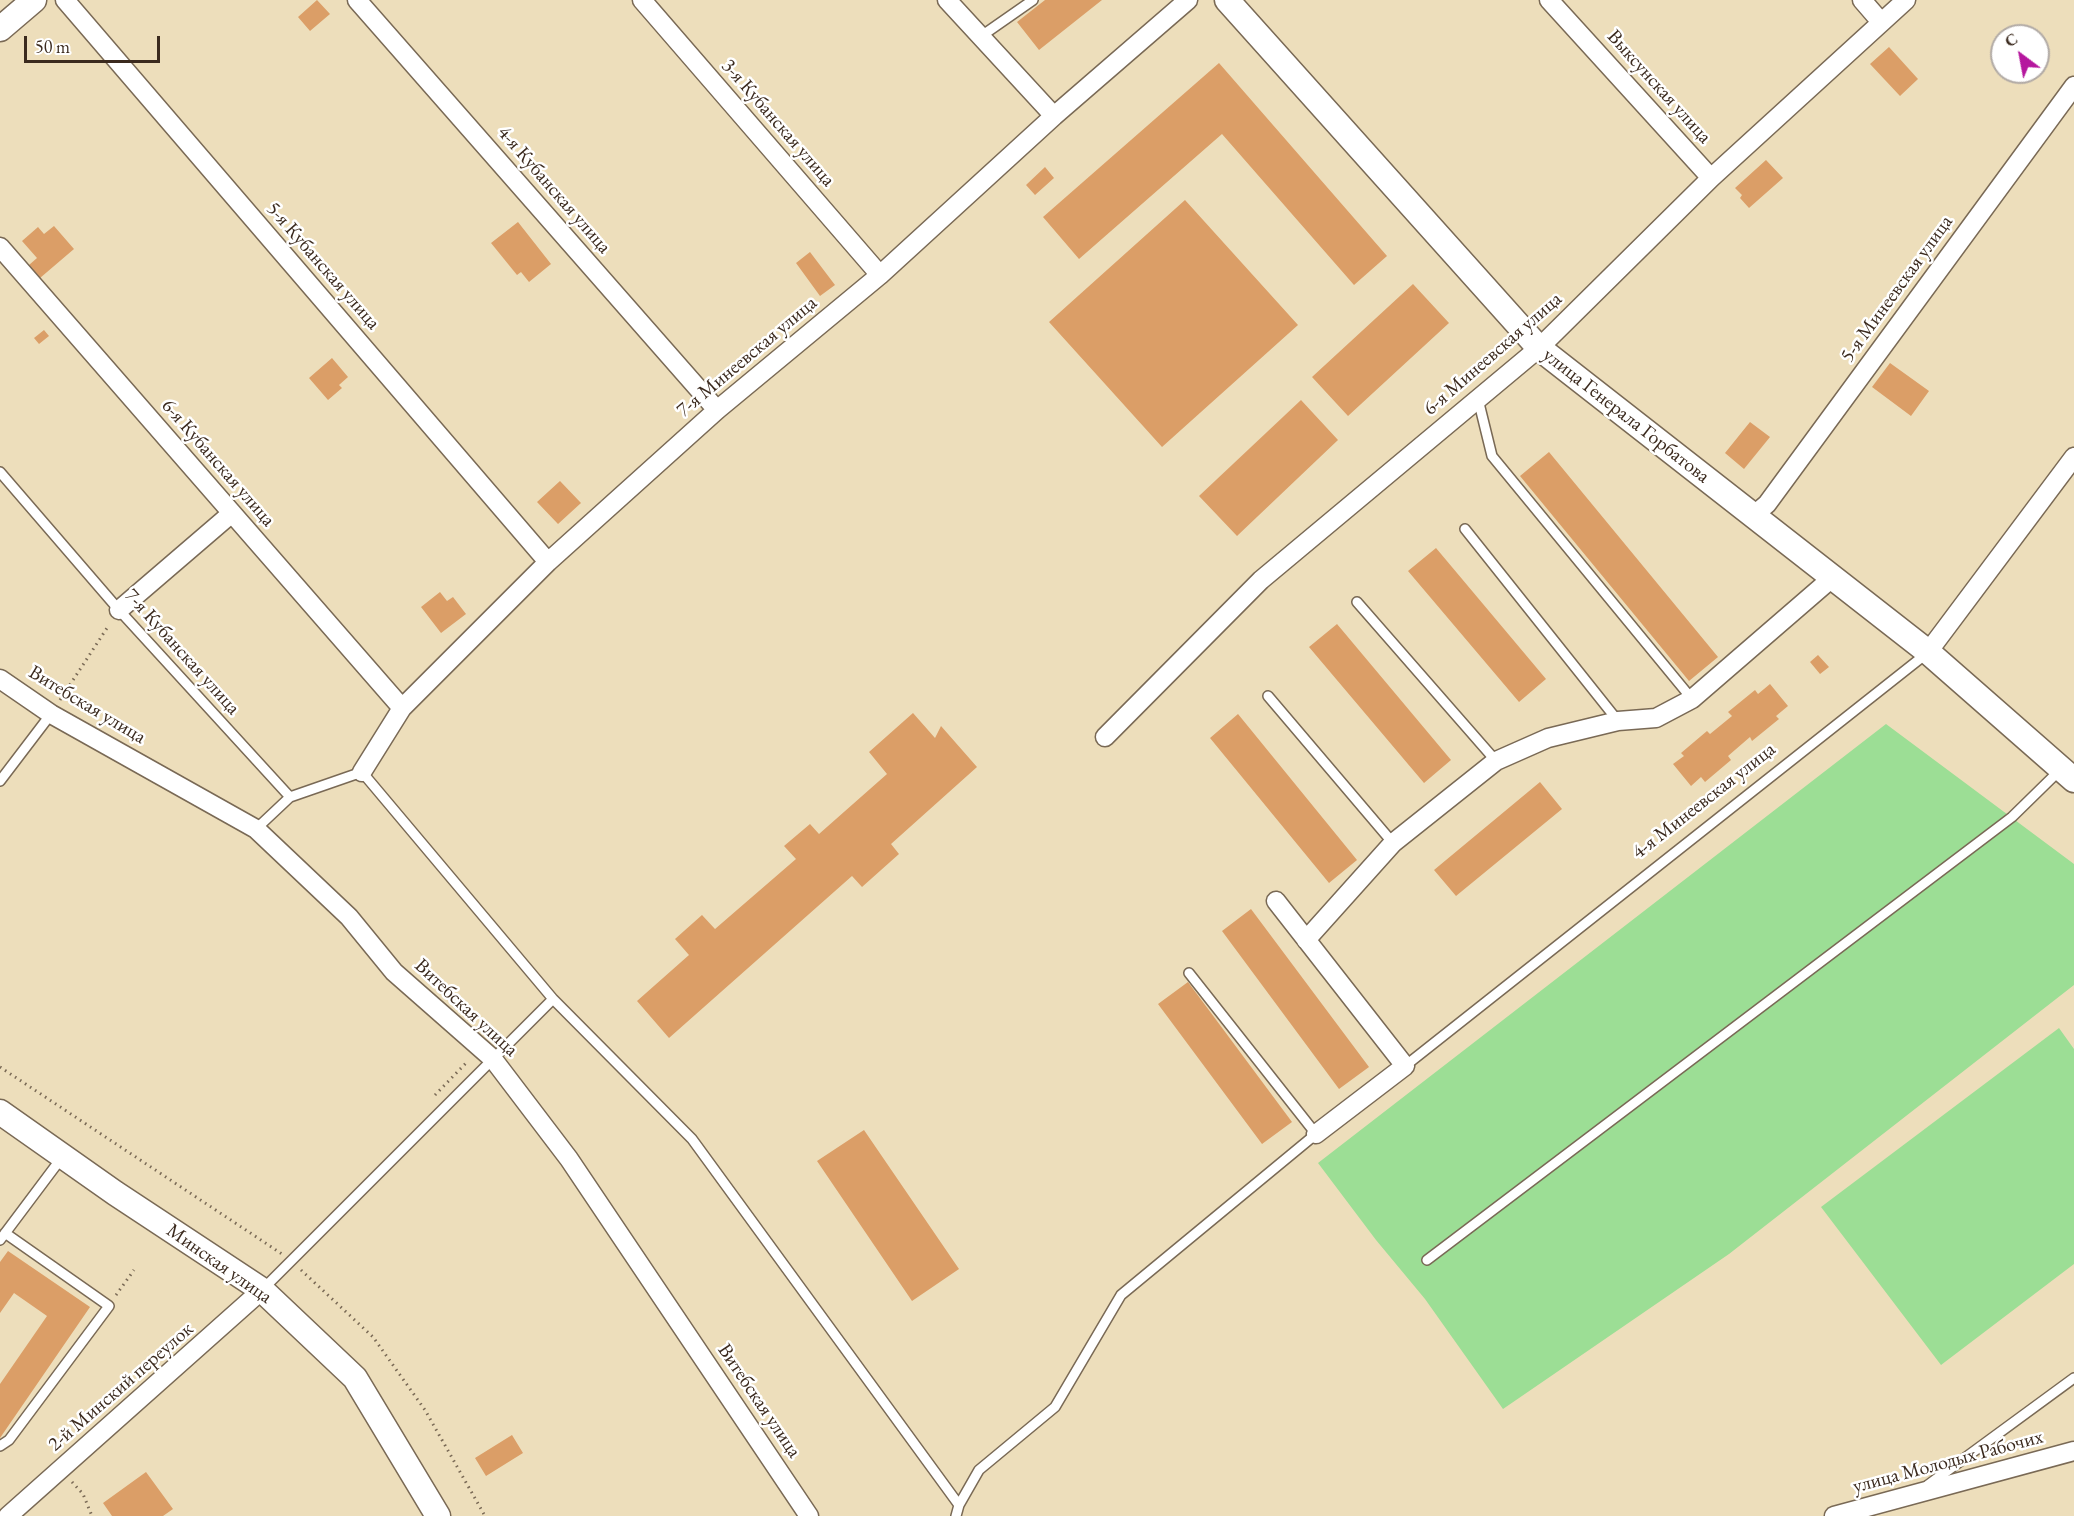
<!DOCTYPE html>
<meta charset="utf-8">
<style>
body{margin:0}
#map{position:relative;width:2074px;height:1516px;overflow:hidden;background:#eddebb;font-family:"EB Garamond",serif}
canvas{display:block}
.north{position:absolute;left:1990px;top:24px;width:60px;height:60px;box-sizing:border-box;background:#fff;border:2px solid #b1aaa5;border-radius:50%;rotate:328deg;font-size:16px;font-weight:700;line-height:24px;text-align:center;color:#3b2a1e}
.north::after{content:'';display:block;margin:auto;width:21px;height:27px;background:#b5179e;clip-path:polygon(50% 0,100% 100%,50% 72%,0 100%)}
.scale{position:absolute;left:24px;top:36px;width:136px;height:27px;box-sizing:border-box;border:3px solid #3b2a1e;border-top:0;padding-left:8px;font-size:18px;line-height:21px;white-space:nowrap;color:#3b2a1e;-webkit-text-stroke:4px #fff;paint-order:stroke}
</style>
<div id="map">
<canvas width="2074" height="1516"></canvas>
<div class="north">С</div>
<div class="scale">50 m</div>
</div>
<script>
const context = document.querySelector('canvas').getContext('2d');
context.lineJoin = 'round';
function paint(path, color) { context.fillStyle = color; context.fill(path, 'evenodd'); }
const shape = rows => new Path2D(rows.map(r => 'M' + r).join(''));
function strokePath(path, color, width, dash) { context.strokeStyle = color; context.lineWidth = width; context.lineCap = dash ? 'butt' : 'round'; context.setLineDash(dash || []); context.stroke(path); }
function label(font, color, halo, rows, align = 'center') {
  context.font = font + ' "EB Garamond",serif'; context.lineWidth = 5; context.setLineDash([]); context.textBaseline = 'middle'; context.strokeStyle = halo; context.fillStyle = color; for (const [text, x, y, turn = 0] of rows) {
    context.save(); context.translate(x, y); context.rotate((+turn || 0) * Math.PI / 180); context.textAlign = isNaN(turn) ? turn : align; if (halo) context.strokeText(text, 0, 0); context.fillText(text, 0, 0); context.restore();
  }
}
const green = shape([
 [1886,724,2074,864,2074,985,1729,1254,1503,1409,1425,1299,1376,1240,1318,1163],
 [2059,1028,2074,1049,2074,1264,1941,1365,1821,1207]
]);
const building = shape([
 [317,0,330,14,310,31,298,17],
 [1045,0,1102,0,1039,50,1017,22],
 [1889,47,1918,79,1900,96,1870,64],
 [1219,63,1387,256,1354,285,1222,134,1079,259,1043,217],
 [1766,160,1783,178,1749,208,1740,198,1742,195,1735,188],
 [1045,167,1054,178,1035,195,1026,185],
 [1185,200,1298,325,1162,447,1049,322],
 [518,222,551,264,529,282,521,272,517,275,491,243],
 [54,226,74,249,40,278,29,265,37,258,22,241,38,227,44,234],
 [810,252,835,285,820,296,796,263],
 [1413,284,1449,323,1348,416,1312,377],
 [44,330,49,336,39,344,34,338],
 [332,358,348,377,339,385,342,388,328,400,309,378],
 [1890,363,1929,391,1911,416,1872,387],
 [1301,400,1338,440,1237,536,1199,496],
 [1750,422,1770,437,1744,469,1725,453],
 [1549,452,1718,657,1689,681,1520,476],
 [560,481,581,503,558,524,537,502],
 [1436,548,1546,679,1519,702,1408,571],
 [440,592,447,601,453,597,466,614,441,633,421,607],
 [1337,624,1451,760,1424,783,1309,647],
 [1818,655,1829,667,1820,674,1810,662],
 [1770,684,1788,706,1776,716,1779,719,1752,741,1750,737,1728,756,1731,760,1705,782,1701,777,1691,786,1673,764,1684,756,1681,753,1707,731,1710,734,1732,716,1728,712,1755,690,1758,694],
 [913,713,935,738,941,726,977,767,891,844,899,854,862,887,852,876,669,1038,637,1001,689,955,675,939,702,915,715,929,796,859,784,846,810,824,819,834,887,774,869,752],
 [1238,714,1357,860,1329,883,1210,738],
 [1540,782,1562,809,1456,896,1434,870],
 [1251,909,1369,1067,1339,1089,1222,931],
 [1188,982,1292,1122,1262,1144,1158,1004],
 [864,1130,959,1269,912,1301,817,1161],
 [8,1251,90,1307,0,1438,0,1384,47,1316,14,1293,0,1313,0,1262],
 [512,1435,523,1453,486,1476,475,1458],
 [146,1472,173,1509,163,1516,112,1516,103,1503]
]);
const path = shape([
 [60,700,109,625],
 [0,1067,282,1254],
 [435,1095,468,1061],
 [301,1270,373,1337,425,1410,485,1516],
 [116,1295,134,1270],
 [72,1482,83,1494,92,1516]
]);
const lane = shape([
 [980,37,1033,0],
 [1478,399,1492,456,1692,699],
 [0,472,119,610,290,797,362,772,553,999,262,1290],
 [1465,529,1618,721],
 [1357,602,1496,761],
 [1268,696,1393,843],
 [0,781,51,714],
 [256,829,290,797],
 [553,999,692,1139,959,1505,956,1516],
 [1405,1066,1926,654],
 [0,1240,63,1156],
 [1427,1260,2012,817,2061,769],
 [0,1446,9,1440,109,1306,5,1233],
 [1928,1485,2074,1378],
 [959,1505,979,1470,1055,1407,1121,1295,1316,1134,1189,973]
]);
const street = shape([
 [65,0,548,562],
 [357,0,717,410],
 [642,0,880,275],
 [947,0,1054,116],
 [1549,0,1711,178],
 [1862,0,1881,22],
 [0,247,402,708],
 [1753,516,1767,504,2074,86],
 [119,610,232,513],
 [1928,652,2074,457],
 [0,679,51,714,256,829,349,917,394,972,493,1059,569,1159,809,1516],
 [1105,737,1261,580,1539,348,1711,178,1906,0],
 [362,772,402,708,548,562,717,410,880,275,1054,116,1188,0],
 [1276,901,1405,1066,1316,1134],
 [1306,940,1393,843,1496,761,1548,738,1618,721,1656,718,1692,699,1832,578],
 [8,1516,262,1290],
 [1834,1516,2074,1451]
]);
const secondary = shape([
 [1227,0,1539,348,1928,652,2074,780],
 [0,29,34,0],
 [0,1112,115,1193,262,1290,355,1378,438,1516]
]);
const streetNames = [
 ["Выксунская улица",1659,87,48],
 ["3-я Кубанская улица",778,123,49],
 ["4-я Кубанская улица",554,190,49],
 ["5-я Кубанская улица",323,266,49],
 ["5-я Минеевская улица",1897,289,-54],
 ["6-я Минеевская улица",1493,354,-41],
 ["7-я Минеевская улица",747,357,-40],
 ["улица Генерала Горбатова",1626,416,38],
 ["6-я Кубанская улица",218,463,49],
 ["7-я Кубанская улица",182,652,48],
 ["Витебская улица",87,705,31],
 ["4-я Минеевская улица",1704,801,-38],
 ["Витебская улица",466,1008,43],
 ["Минская улица",219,1264,35],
 ["2-й Минский переулок",121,1387,-41],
 ["Витебская улица",759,1401,56],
 ["улица Молодых Рабочих",1948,1462,-15]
];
paint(green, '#9cde95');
paint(building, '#db9e67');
strokePath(lane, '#796955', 12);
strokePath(street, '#796955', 21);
strokePath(secondary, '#796955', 27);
strokePath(path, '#796955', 3, [1.5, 4.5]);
strokePath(lane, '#fff', 9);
strokePath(street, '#fff', 18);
strokePath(secondary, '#fff', 24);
label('20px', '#3b2a1e', '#fff', streetNames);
</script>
